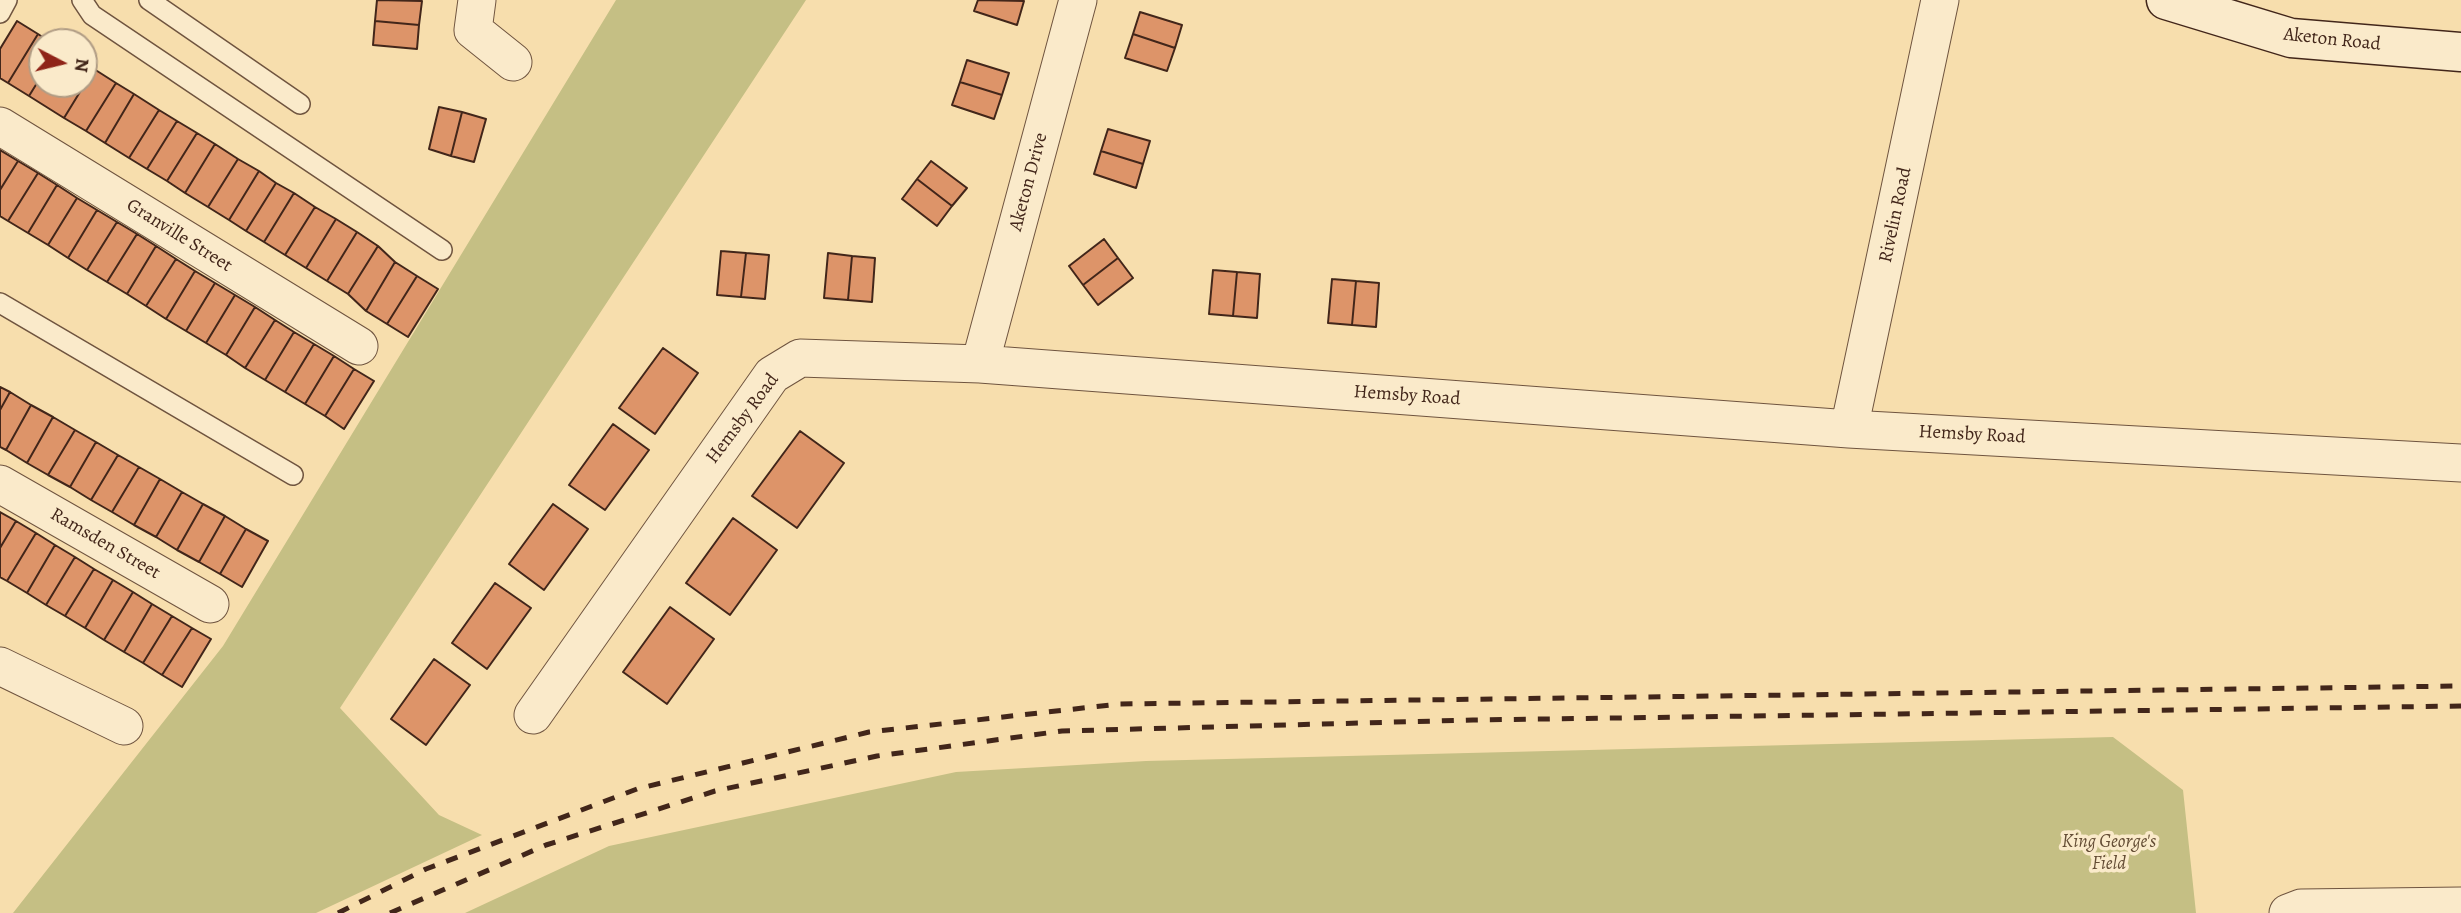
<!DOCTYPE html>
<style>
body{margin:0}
#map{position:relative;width:2461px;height:913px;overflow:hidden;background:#f7dead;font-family:Alegreya,serif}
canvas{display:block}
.north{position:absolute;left:28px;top:28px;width:70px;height:70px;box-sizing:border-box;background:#faeaca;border:2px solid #b09c84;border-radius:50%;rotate:97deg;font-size:19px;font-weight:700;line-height:28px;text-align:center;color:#42261a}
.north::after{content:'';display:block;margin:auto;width:24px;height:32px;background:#8f2418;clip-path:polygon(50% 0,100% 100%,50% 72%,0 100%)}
</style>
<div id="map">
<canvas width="2461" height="913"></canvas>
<div class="north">N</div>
</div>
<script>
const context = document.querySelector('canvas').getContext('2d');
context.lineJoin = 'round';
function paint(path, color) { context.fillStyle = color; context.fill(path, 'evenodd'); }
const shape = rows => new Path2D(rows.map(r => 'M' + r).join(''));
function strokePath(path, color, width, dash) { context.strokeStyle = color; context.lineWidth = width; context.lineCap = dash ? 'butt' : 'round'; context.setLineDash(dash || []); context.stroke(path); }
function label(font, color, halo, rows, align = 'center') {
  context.font = font + ' Alegreya,serif'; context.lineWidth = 7; context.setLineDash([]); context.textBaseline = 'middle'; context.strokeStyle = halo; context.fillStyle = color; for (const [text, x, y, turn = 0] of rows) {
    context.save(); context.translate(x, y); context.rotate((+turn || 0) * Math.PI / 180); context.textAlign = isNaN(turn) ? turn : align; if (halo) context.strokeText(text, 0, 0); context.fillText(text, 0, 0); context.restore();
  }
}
const green = shape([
 [616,0,806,0,340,708,439,815,482,835,316,913,13,913,223,646],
 [2113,737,2183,790,2196,913,465,913,609,846,956,772,1146,761]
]);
const building = shape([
 [377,0,422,1,419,25,375,21,377,0],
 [978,0,1024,1,1017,25,974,11,978,0],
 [1140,12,1182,25,1175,48,1133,34,1140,12],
 [17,21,38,34,8,83,0,78,0,49,17,21],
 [375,21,419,25,417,49,373,45,375,21],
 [38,34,50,42,42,42,42,75,29,96,8,83,38,34],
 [1133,34,1175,48,1167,71,1125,58,1133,34],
 [967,60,1009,73,1002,95,960,82,967,60],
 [84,63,94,69,64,118,29,96,42,75,42,84,84,84,84,63],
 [94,69,116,83,86,131,64,118,94,69],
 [960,82,1002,95,994,119,952,105,960,82],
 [116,83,134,94,105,143,86,131,116,83],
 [134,94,159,110,129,158,105,143,134,94],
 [439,107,462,112,451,156,429,149,439,107],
 [159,110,177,121,147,169,129,158,159,110],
 [462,112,486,119,474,162,451,156,462,112],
 [177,121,197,133,167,181,147,169,177,121],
 [1108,129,1150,141,1143,164,1101,151,1108,129],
 [197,133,215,144,185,193,167,181,197,133],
 [215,144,238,159,208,207,185,193,215,144],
 [0,150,18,161,0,190,0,150],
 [1101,151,1143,164,1136,188,1094,174,1101,151],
 [238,159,259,171,229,220,208,207,238,159],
 [18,161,38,173,8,221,0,216,0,190,18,161],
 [931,161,967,188,952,206,917,179,931,161],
 [259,171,276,183,246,231,229,220,259,171],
 [38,173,57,185,28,233,8,221,38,173],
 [917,179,952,206,937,226,902,199,917,179],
 [276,183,294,193,264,242,246,231,276,183],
 [57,185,77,198,48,245,28,233,57,185],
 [294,193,315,207,285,255,264,242,294,193],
 [77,198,97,210,68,258,48,245,77,198],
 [315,207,336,219,306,268,285,255,315,207],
 [97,210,117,222,87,270,68,258,97,210],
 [336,219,357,232,327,281,306,268,336,219],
 [117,222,137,234,107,282,87,270,117,222],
 [357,232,378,246,348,294,327,281,357,232],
 [137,234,156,246,127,294,107,282,137,234],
 [1104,239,1118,258,1083,285,1069,266,1104,239],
 [156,246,176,259,146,306,127,294,156,246],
 [378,246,395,262,366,311,348,294,378,246],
 [721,251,746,253,741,297,717,295,721,251],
 [746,253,769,255,765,299,741,297,746,253],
 [828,253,852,256,848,300,824,298,828,253],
 [852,256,875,258,872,302,848,300,852,256],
 [1118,258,1133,278,1098,305,1083,285,1118,258],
 [176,259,195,271,166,319,146,306,176,259],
 [395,262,417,276,387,324,366,311,395,262],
 [1213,270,1237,272,1233,316,1209,314,1213,270],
 [195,271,215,283,186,331,166,319,195,271],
 [1237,272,1260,274,1257,318,1233,316,1237,272],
 [417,276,438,289,408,337,387,324,417,276],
 [1332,279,1356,281,1352,325,1328,323,1332,279],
 [1356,281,1379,283,1376,327,1352,325,1356,281],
 [215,283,235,295,206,343,186,331,215,283],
 [235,295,255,307,226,355,206,343,235,295],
 [255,307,275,320,245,368,226,355,255,307],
 [275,320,294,332,265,380,245,368,275,320],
 [294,332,314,344,285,392,265,380,294,332],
 [314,344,334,356,305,404,285,392,314,344],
 [663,348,698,373,655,434,619,408,663,348],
 [334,356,354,369,325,416,305,404,334,356],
 [354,369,374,381,344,429,325,416,354,369],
 [0,387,10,392,0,410,0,387],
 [10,392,31,405,6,450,0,447,0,410,10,392],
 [31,405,53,417,27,463,6,450,31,405],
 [53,417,75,430,48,475,27,463,53,417],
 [613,424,649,450,605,510,569,485,613,424],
 [75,430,96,442,70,487,48,475,75,430],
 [800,431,844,463,797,528,752,496,800,431],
 [96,442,118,455,91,500,70,487,96,442],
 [118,455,139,467,112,512,91,500,118,455],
 [139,467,160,479,134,525,112,512,139,467],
 [160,479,182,492,156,537,134,525,160,479],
 [182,492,203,504,177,550,156,537,182,492],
 [203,504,225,516,199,562,177,550,203,504],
 [553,504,588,529,544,590,509,564,553,504],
 [0,512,16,521,0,548,0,512],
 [225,516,246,529,220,574,199,562,225,516],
 [733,518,777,550,730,615,686,583,733,518],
 [16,521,36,533,7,581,0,577,0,548,16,521],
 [246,529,268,541,242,587,220,574,246,529],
 [36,533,55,545,27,593,7,581,36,533],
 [55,545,75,557,46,605,27,593,55,545],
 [75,557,94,569,65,616,46,605,75,557],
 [94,569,113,580,85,628,65,616,94,569],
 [113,580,133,592,104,640,85,628,113,580],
 [495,583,531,608,487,669,452,643,495,583],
 [133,592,152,604,124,652,104,640,133,592],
 [152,604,172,616,143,663,124,652,152,604],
 [670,607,714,639,667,704,623,672,670,607],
 [172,616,192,628,162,675,143,663,172,616],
 [192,628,211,639,182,687,162,675,192,628],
 [434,659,470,685,426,745,391,719,434,659]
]);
const service = shape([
 [82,0,92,15,442,250],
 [149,0,300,104],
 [0,13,7,0],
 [0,303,293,475]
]);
const minor = shape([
 [477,0,473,30,513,62],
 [0,126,359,346],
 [980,364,1078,0],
 [1849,429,1940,0],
 [0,484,210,604],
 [0,666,124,726],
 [533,715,772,375,800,358,980,364,1849,429,2461,463],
 [2288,913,2301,908,2461,906]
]);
const secondary = shape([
 [2166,0,2291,38,2461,52]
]);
const rail = shape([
 [338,913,426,869,637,789,869,732,1119,704,2461,686],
 [390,913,546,845,715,791,877,756,1062,731,1473,720,2461,706]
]);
const streetNames = [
 ["Aketon Road",2332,40,6],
 ["Aketon Drive",1029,182,-75],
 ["Rivelin Road",1896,215,-78],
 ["Granville Street",179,236,32],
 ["Hemsby Road",1407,396,4],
 ["Hemsby Road",743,419,-53],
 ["Hemsby Road",1972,435,3],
 ["Ramsden Street",105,544,30]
];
const parkNames = [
 ["King George's",2109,842],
 ["Field",2109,864]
];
paint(green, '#c5bf84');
paint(building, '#dd9469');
strokePath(building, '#42261a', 2);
strokePath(service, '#6f543f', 22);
strokePath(minor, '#6f543f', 39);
strokePath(secondary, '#42261a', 41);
strokePath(service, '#faeaca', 19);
strokePath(minor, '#faeaca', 37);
strokePath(secondary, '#faeaca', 38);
strokePath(rail, '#42261a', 5, [12, 12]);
label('19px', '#42261a', '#faeaca', streetNames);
label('italic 19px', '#634c34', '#faeaca', parkNames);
</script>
